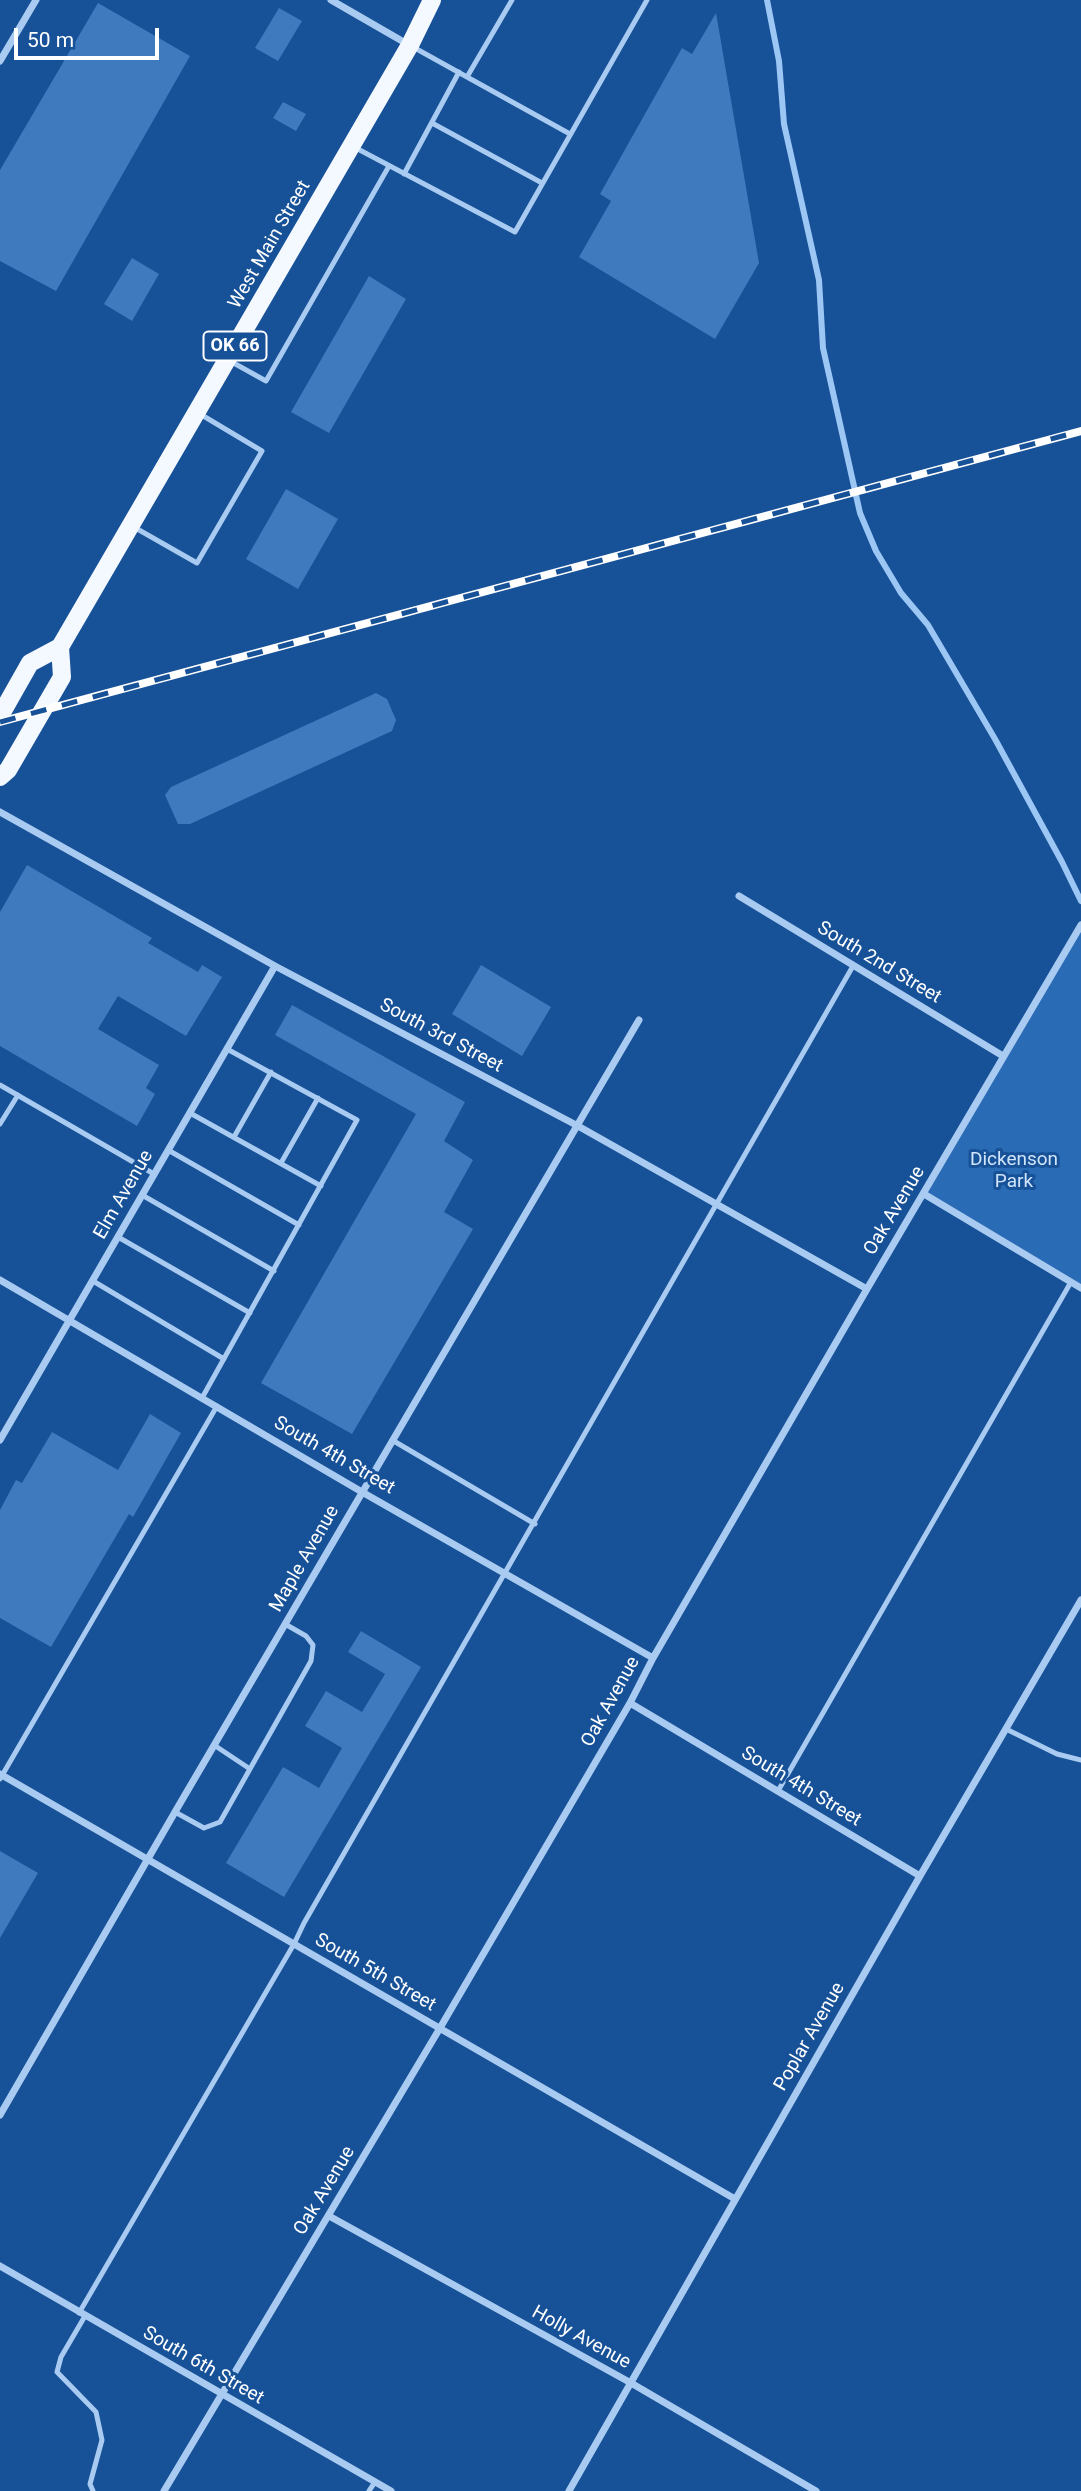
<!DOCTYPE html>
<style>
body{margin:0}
#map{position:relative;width:1081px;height:2491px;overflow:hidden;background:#175197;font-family:Roboto,sans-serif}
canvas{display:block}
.scale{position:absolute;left:14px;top:28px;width:145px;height:32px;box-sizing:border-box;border:4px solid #fff;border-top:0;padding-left:9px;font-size:21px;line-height:24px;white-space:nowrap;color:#fff;-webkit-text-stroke:5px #175197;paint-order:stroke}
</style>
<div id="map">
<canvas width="1081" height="2491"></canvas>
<div class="scale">50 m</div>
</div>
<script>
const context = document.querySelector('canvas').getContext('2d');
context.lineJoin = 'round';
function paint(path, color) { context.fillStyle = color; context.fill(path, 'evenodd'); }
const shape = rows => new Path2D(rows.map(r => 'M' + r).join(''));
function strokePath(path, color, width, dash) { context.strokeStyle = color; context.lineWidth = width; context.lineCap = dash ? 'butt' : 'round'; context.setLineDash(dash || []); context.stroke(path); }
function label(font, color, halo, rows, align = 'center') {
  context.font = font + ' Roboto,sans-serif'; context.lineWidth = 6; context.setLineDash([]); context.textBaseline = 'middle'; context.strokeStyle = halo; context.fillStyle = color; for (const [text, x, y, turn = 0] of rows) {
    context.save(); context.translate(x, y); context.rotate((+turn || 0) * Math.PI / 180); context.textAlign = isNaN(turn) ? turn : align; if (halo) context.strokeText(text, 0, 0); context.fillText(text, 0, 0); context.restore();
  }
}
const green = shape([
 [1081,925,1081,1288,924,1194]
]);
const stream = shape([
 [767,0,779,61,784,124,819,280,823,348,860,513,876,551,901,593,928,625,995,739,1062,862,1081,901]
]);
const building = shape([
 [98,3,190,56,56,291,0,261,0,170],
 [279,8,302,21,278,61,255,48],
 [716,13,759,263,715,339,579,257,611,201,600,194,682,48,692,54],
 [283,102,306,114,296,131,273,118],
 [132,258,159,274,132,321,104,304],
 [369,276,406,299,329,433,291,412],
 [286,489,338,519,298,589,246,559],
 [376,693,387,699,396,720,392,731,190,824,178,824,165,795,171,787],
 [27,865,152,938,148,943,198,972,202,965,222,977,186,1036,118,996,98,1029,159,1065,146,1088,155,1094,137,1126,0,1046,0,912],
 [481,965,551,1007,522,1056,452,1014],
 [292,1005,465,1102,444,1141,473,1160,444,1212,473,1229,352,1434,261,1383,416,1114,275,1035],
 [150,1414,181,1433,133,1517,129,1514,51,1647,0,1618,0,1510,16,1480,22,1483,52,1432,118,1470],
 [361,1631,421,1667,284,1897,226,1863,283,1767,319,1788,342,1748,305,1726,326,1691,362,1712,385,1674,348,1652],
 [0,1851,38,1873,0,1938]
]);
const service = shape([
 [413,47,467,77,512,0],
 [467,77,570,134],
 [432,123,542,183],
 [354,147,515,232,647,0],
 [404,174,459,72],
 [230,361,266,381,389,166],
 [132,526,197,563,262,451,200,414],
 [0,1085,154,1174],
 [190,1113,321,1186],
 [0,1124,18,1095],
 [234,1137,271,1072],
 [168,1150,299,1225],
 [281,1163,318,1098],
 [142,1195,274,1271],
 [118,1237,250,1313],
 [93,1281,224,1359],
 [202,1398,357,1120,227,1049],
 [392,1440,535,1524],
 [1006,1729,1057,1754,1081,1760],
 [214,1745,250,1769],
 [0,1779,217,1406],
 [778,1791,1071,1282],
 [175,1812,204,1828,220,1822,311,1661,313,1645,306,1636,285,1624],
 [79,2313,294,1944,304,1923,853,966],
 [85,2316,61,2357,57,2372,96,2412,102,2440,90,2484,93,2491],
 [369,2491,375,2482]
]);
const minor = shape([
 [331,0,409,45],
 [0,61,36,0],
 [0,812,275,966,578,1126,867,1289],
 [739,896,1003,1056],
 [924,1194,1081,1288],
 [0,1280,362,1492,653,1658],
 [0,1440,275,966],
 [630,1703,920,1876],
 [0,1774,735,2199],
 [0,2115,175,1812,639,1020],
 [329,2216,631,2383,816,2491],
 [0,2266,391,2491],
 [164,2491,440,2028,630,1703,653,1658,867,1289,1081,925],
 [569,2491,920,1876,1081,1600]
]);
const primary = shape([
 [0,716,30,663,60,647,410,45,432,0],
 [0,777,8,770,62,677,60,647]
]);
const rail = shape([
 [0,722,1081,431]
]);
const shields = [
 [235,346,63]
];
const shieldNames = [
 ["OK 66",235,346]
];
const streetNames = [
 ["West Main Street",270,245,-60],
 ["South 2nd Street",879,963,31],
 ["South 3rd Street",441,1036,28],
 ["Elm Avenue",124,1195,-60],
 ["Oak Avenue",895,1211,-59],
 ["South 4th Street",334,1456,30],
 ["Maple Avenue",305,1559,-60],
 ["Oak Avenue",611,1702,-61],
 ["South 4th Street",801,1787,31],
 ["South 5th Street",375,1973,30],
 ["Poplar Avenue",810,2037,-60],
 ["Oak Avenue",325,2191,-59],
 ["Holly Avenue",581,2338,29],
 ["South 6th Street",203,2366,30]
];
const parkNames = [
 ["Dickenson",1014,1160],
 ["Park",1014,1182]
];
paint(green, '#2a6bb5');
strokePath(stream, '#9cc6f4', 6);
paint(building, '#3f7abe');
strokePath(service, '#a9cbf1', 5);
strokePath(minor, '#a9cbf1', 7);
strokePath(primary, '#f4f8ff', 18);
strokePath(rail, '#fff', 8);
strokePath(rail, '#175197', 5, [16]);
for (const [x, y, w] of shields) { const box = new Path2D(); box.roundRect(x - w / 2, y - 14.5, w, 29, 5); context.fillStyle = '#175197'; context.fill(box); strokePath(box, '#fff', 2); }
label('bold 18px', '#fff', null, shieldNames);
label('19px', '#fff', '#175197', streetNames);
label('19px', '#d0e5fc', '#175197', parkNames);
</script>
